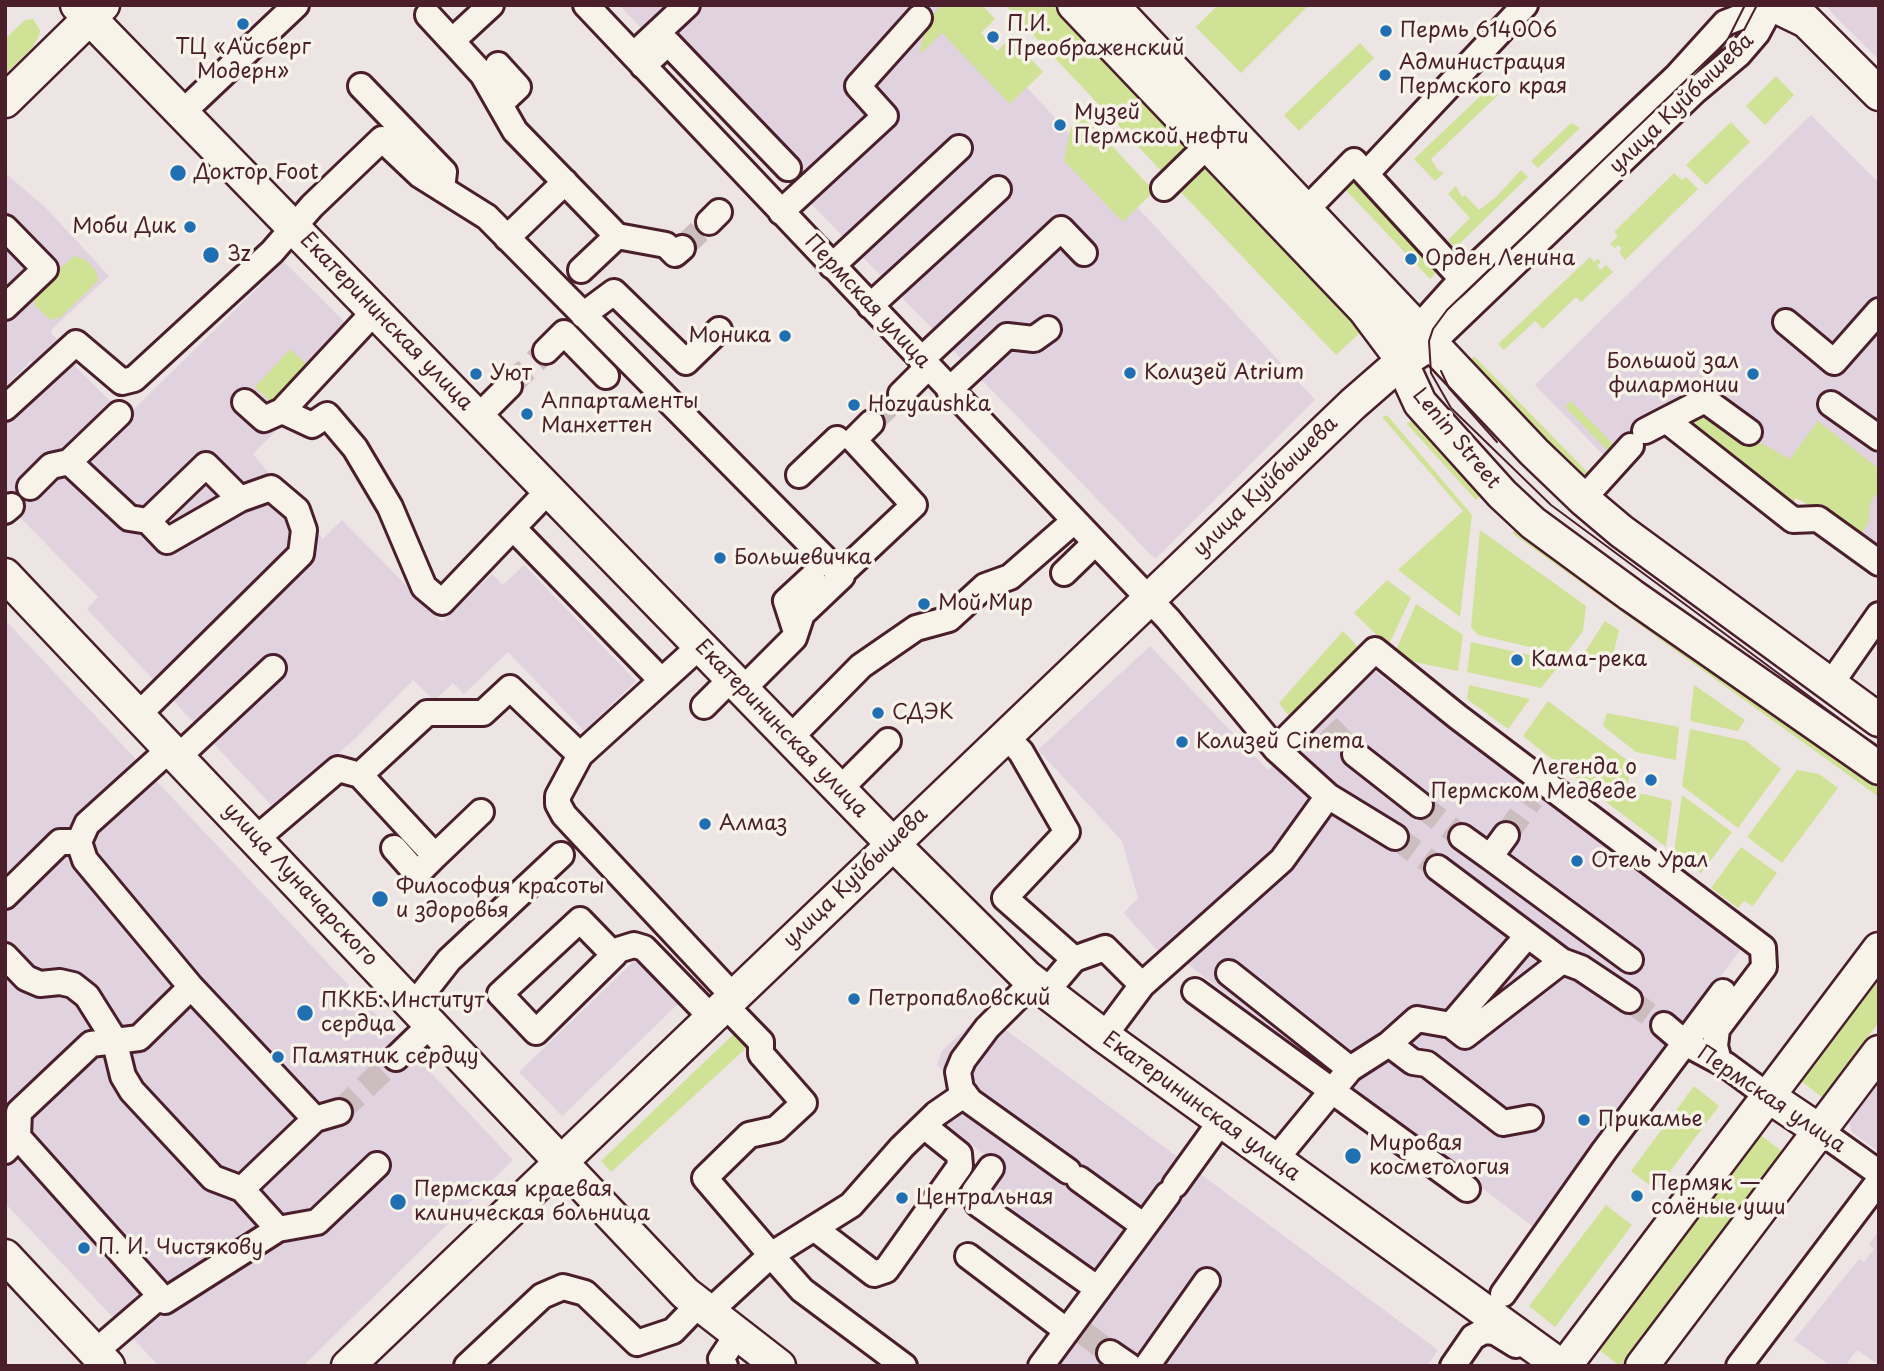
<!DOCTYPE html>
<meta charset="utf-8">
<style>
body{margin:0}
#map{position:relative;width:1884px;height:1371px;overflow:hidden;background:#ede4e4;font-family:"Playpen Sans",sans-serif}
canvas{display:block}
.frame{position:absolute;inset:0;border:7px solid #4a1f2b;pointer-events:none}
</style>
<div id="map">
<canvas width="1884" height="1371"></canvas>
<div class="frame"></div>
</div>
<script>
const context = document.querySelector('canvas').getContext('2d');
context.lineJoin = 'round';
function paint(path, color) { context.fillStyle = color; context.fill(path, 'evenodd'); }
const shape = rows => new Path2D(rows.map(r => 'M' + r).join(''));
function strokePath(path, color, width, dash) { context.strokeStyle = color; context.lineWidth = width; context.lineCap = dash ? 'butt' : 'round'; context.setLineDash(dash || []); context.stroke(path); }
function label(font, color, halo, rows, align = 'center') {
  context.font = font + ' "Playpen Sans",sans-serif'; context.lineWidth = 7; context.setLineDash([]); context.textBaseline = 'middle'; context.strokeStyle = halo; context.fillStyle = color; for (const [text, x, y, turn = 0] of rows) {
    context.save(); context.translate(x, y); context.rotate((+turn || 0) * Math.PI / 180); context.textAlign = isNaN(turn) ? turn : align; if (halo) context.strokeText(text, 0, 0); context.fillText(text, 0, 0); context.restore();
  }
}
const built = shape([
 [619,5,951,5,1315,400,1155,559],
 [1825,5,1879,5,1879,60,1838,19],
 [1811,115,1879,183,1879,552,1687,403,1655,422,1621,473,1535,385],
 [5,173,45,207,109,276,52,329,51,333,62,344,36,366,31,361,5,387],
 [284,262,348,325,287,420,253,454,323,539,342,520,442,622,492,574,503,585,524,565,636,681,584,731,508,652,464,694,453,683,434,701,413,680,357,737,275,809,87,609,98,597,5,502,5,424,70,361,120,411,133,410],
 [5,620,513,1160,303,1366,159,1366,5,1203],
 [1150,646,1268,770,1373,670,1742,947,1536,1229,1182,960,1173,968,1124,913,1138,898,1122,841,1038,750],
 [637,958,679,1003,562,1116,519,1072],
 [983,1013,1438,1350,1427,1366,1051,1366,1095,1303,957,1203,989,1158,927,1110,956,1084,937,1065,942,1051],
 [1879,1083,1879,1152,1852,1132,1849,1123],
 [1879,1231,1879,1365,1857,1350,1845,1366,1831,1366,1794,1340,1859,1259,1864,1262,1874,1249,1869,1244]
]);
const green = shape([
 [942,5,982,5,995,19,981,33,997,51,1011,37,1043,72,1010,104,942,33,919,55,927,20],
 [1005,5,1052,5,1188,150,1164,174],
 [1218,5,1309,5,1241,73,1196,27],
 [33,19,40,30,39,36,32,48,5,74,5,39,25,20],
 [1360,43,1374,58,1299,131,1284,115],
 [1776,76,1794,95,1765,125,1746,106],
 [1490,87,1498,95,1431,159,1438,170,1444,173,1435,181,1414,159],
 [1083,115,1154,191,1123,222,1064,161,1071,127],
 [1731,122,1750,142,1706,185,1686,165],
 [1571,123,1580,128,1538,168,1531,161],
 [1202,166,1362,331,1336,355,1178,189],
 [1521,170,1528,177,1455,248,1448,240,1470,218,1448,194,1456,186,1462,197,1465,195,1479,210,1496,197],
 [1351,172,1441,268,1430,279,1340,184],
 [1674,173,1682,180,1686,177,1698,189,1625,260,1619,252,1622,249,1618,245,1615,248,1610,244,1618,236,1614,232],
 [74,256,86,260,96,271,98,281,61,317,51,320,35,306,33,293],
 [1590,257,1594,262,1598,259,1601,262,1597,265,1601,270,1606,265,1613,272,1581,302,1576,297,1543,329,1535,321,1504,350,1498,344],
 [290,349,310,367,275,406,255,387],
 [1474,356,1592,477,1585,478,1556,449,1470,361],
 [1571,401,1616,447,1610,453,1565,407],
 [1701,410,1790,459,1818,421,1879,469,1879,490,1870,503,1869,521,1862,534,1796,498,1790,508,1691,430],
 [1387,415,1472,515,1460,617,1398,570,1463,511,1382,417],
 [1412,420,1482,493,1476,500,1407,424],
 [1519,526,1879,788,1879,797,1512,533],
 [1480,530,1586,606,1583,631,1565,655,1478,635,1471,627],
 [1387,580,1411,598,1388,646,1354,613],
 [1416,604,1463,635,1458,671,1405,660,1395,652],
 [1605,621,1619,630,1611,664,1581,658],
 [1343,631,1359,648,1289,716,1279,703],
 [1471,642,1562,662,1541,688,1467,672],
 [1469,685,1530,699,1508,729,1467,699],
 [1694,685,1745,720,1738,731,1690,721],
 [1548,701,1631,763,1627,790,1594,793,1523,736],
 [1607,713,1679,727,1676,760,1636,752,1603,726],
 [1690,729,1746,741,1781,769,1738,828,1682,786],
 [1797,770,1819,774,1838,788,1782,863,1747,837],
 [1644,794,1672,801,1666,847,1598,796],
 [1682,795,1732,832,1701,873,1674,853],
 [1741,847,1777,873,1753,906,1744,901,1738,908,1711,888],
 [1879,977,1879,1022,1822,1097,1801,1081],
 [742,1026,755,1040,611,1172,601,1161],
 [1694,1086,1719,1106,1656,1190,1631,1171],
 [1759,1134,1783,1152,1620,1366,1598,1349],
 [1606,1205,1632,1225,1555,1327,1529,1306]
]);
const minorTunnel = shape([
 [682,248,709,222],
 [509,386,546,351],
 [871,423,901,394],
 [1328,726,1355,754],
 [1420,805,1462,837],
 [1506,835,1532,799],
 [1395,837,1438,868],
 [1629,1000,1664,1025],
 [339,1112,396,1058],
 [1084,1333,1110,1353]
]);
const minor = shape([
 [491,5,452,41,483,75,515,131,617,236,666,245,675,254,682,248],
 [586,5,1168,619,1276,749,1328,796,1395,837],
 [428,15,452,41],
 [641,48,687,5],
 [498,65,518,87,500,104],
 [643,66,668,43,788,168],
 [361,86,444,172,442,189],
 [183,112,296,5],
 [1366,174,1525,5],
 [1164,188,1208,145],
 [1307,209,1354,161,1462,279],
 [781,212,885,116,858,86,919,18],
 [709,222,719,212],
 [5,228,45,269,5,307],
 [507,238,565,182],
 [832,266,959,148],
 [581,270,617,236],
 [870,306,998,189],
 [583,315,614,292,686,362,719,330],
 [1786,322,1834,362,1879,311],
 [1417,329,1462,279,1676,77,1725,23,1771,5],
 [1432,343,1695,91,1739,54,1757,33,1772,5],
 [546,351,564,333,606,376],
 [921,360,1061,229,1084,253],
 [949,390,1007,336,1034,339,1048,329],
 [901,394,928,367],
 [245,402,264,419,282,411,375,311],
 [1831,404,1879,438],
 [5,408,76,343,122,382,134,379,272,252,312,206,382,139,420,175,487,217,842,576,802,614,794,638,743,689],
 [282,411,312,425,327,415,355,448,390,507,424,587,442,602,550,489],
 [478,417,509,386],
 [1666,420,1705,400,1749,432],
 [1645,431,1666,420,1793,520,1818,519,1879,563],
 [69,462,129,518,148,521,206,465,240,499],
 [799,475,837,439],
 [30,487,51,466,69,462,119,414],
 [1583,499,1631,446],
 [5,511,11,506],
 [513,528,661,680],
 [847,568,914,505,854,440,871,423],
 [1064,573,1095,543],
 [796,632,786,601,812,577],
 [700,646,580,755,558,796,558,804,564,815,734,997],
 [1830,685,1879,615],
 [704,706,732,678],
 [138,715,301,554,304,530,297,510,271,488,240,499,167,541,148,521],
 [1004,734,1021,752,1067,832,1005,898,1074,959,1105,948,1142,985],
 [790,738,861,666,916,628,949,619,985,586,1010,577,1074,521],
 [170,749,87,824,79,842,85,860,191,987,315,1119,242,1189,278,1229],
 [1276,749,1375,650,1458,717,1763,948,1764,967,1717,1029,1715,1046,1719,1061],
 [1355,754,1420,805],
 [178,757,273,668],
 [360,775,435,856,417,874,394,848],
 [840,789,888,741],
 [1506,835,1490,857,1630,960],
 [1462,837,1490,857],
 [257,838,338,769,360,775,427,713,483,713,510,688,580,755],
 [435,856,481,812],
 [1438,868,1562,961,1581,968,1629,1000],
 [5,896,60,842,79,842],
 [614,955,580,920,500,994,536,1032,614,955,618,950,634,945,644,948,712,1018],
 [5,956,26,978,40,984,60,982,73,985,87,996,114,1039,123,1076,132,1091,213,1178,242,1189],
 [1229,973,1350,1069,1275,1160],
 [1033,982,987,1028,963,1060,958,1072,961,1089,970,1101,1068,1171],
 [1195,991,1467,1189],
 [1046,992,1074,959],
 [725,1005,761,1042,761,1054,804,1103,776,1129,749,1135,705,1178,771,1255,851,1205,902,1147,936,1114,965,1094],
 [413,1006,449,960,561,855],
 [1451,1025,1465,1036,1562,961],
 [1664,1025,1685,1043,1726,1065,1768,1096],
 [1104,1036,1142,985,1282,860,1328,796],
 [1389,1044,1413,1062,1427,1064,1503,1123,1530,1118],
 [396,1058,430,1025],
 [1350,1069,1389,1044,1417,1019,1451,1025,1527,936],
 [315,1119,339,1112],
 [1820,1131,1879,1173],
 [18,1137,19,1112,91,1044,139,1038,191,987],
 [5,1151,18,1137,165,1301,278,1229,317,1222,377,1165],
 [991,1168,974,1192,978,1204,1098,1289],
 [1079,1179,1144,1226],
 [1175,1185,1221,1121],
 [814,1228,874,1274,886,1270,960,1166,959,1154,924,1126],
 [968,1256,1067,1331],
 [1503,1294,1604,1151,1723,992],
 [708,1313,771,1255,802,1290,904,1366],
 [95,1352,160,1296],
 [1110,1353,1129,1366],
 [467,1366,542,1296,563,1287,585,1293,637,1343,673,1331,698,1305],
 [725,1366,721,1359,737,1335],
 [1041,1366,1168,1194],
 [1147,1366,1207,1281],
 [1453,1366,1473,1337,1484,1331,1495,1332,1516,1345],
 [1739,1366,1879,1181]
]);
const major = shape([
 [77,5,880,831,1027,977,1104,1036,1561,1366],
 [1074,5,1364,309,1397,353,1420,403,1502,494,1533,523,1631,595,1879,768],
 [1112,5,1534,452,1583,499,1621,531,1879,720],
 [1773,5,1806,21,1879,94],
 [5,101,103,5],
 [5,575,685,1293,779,1366],
 [1768,1096,1820,1131],
 [5,1256,108,1366],
 [348,1366,1353,404,1400,363,1432,343],
 [1565,1366,1879,949],
 [1642,1366,1879,1052]
]);
const tram = shape([
 [1745,5,1727,41,1447,310,1433,329,1429,341,1431,373,1451,408,1551,505,1879,748],
 [1744,30,1757,5],
 [1441,371,1449,388,1497,442]
]);
const markers = [
 [243,24,7,"#1f6fb2"],
 [1386,31,7,"#1f6fb2"],
 [993,37,7,"#1f6fb2"],
 [1385,75,7,"#1f6fb2"],
 [1060,125,7,"#1f6fb2"],
 [178,173,9,"#1f6fb2"],
 [190,227,7,"#1f6fb2"],
 [211,255,9,"#1f6fb2"],
 [1411,259,7,"#1f6fb2"],
 [785,336,7,"#1f6fb2"],
 [1130,373,7,"#1f6fb2"],
 [476,374,7,"#1f6fb2"],
 [1753,374,7,"#1f6fb2"],
 [854,405,7,"#1f6fb2"],
 [527,414,7,"#1f6fb2"],
 [720,558,7,"#1f6fb2"],
 [924,604,7,"#1f6fb2"],
 [1517,660,7,"#1f6fb2"],
 [878,713,7,"#1f6fb2"],
 [1182,742,7,"#1f6fb2"],
 [1651,780,7,"#1f6fb2"],
 [705,824,7,"#1f6fb2"],
 [1577,861,7,"#1f6fb2"],
 [380,899,9,"#1f6fb2"],
 [854,999,7,"#1f6fb2"],
 [305,1013,9,"#1f6fb2"],
 [278,1057,7,"#1f6fb2"],
 [1584,1120,7,"#1f6fb2"],
 [1353,1156,9,"#1f6fb2"],
 [1637,1196,7,"#1f6fb2"],
 [902,1198,7,"#1f6fb2"],
 [398,1202,9,"#1f6fb2"],
 [84,1248,7,"#1f6fb2"]
];
const poiNames = [
 ["П.И.",1007,25],
 ["Преображенский",1007,49],
 ["Пермь 614006",1400,31],
 ["ТЦ «Айсберг",243,48,"center"],
 ["Модерн»",243,72,"center"],
 ["Администрация",1399,63],
 ["Пермского края",1399,87],
 ["Музей",1074,113],
 ["Пермской нефти",1074,137],
 ["Доктор Foot",194,173],
 ["Моби Дик",176,227,"right"],
 ["3z",227,255],
 ["Орден Ленина",1425,259],
 ["Моника",771,336,"right"],
 ["Большой зал",1739,362,"right"],
 ["филармонии",1739,386,"right"],
 ["Колизей Atrium",1144,373],
 ["Уют",490,374],
 ["Аппартаменты",541,402],
 ["Манхеттен",541,426],
 ["Hozyaushka",868,405],
 ["Большевичка",734,558],
 ["Мой Мир",938,604],
 ["Кама-река",1531,660],
 ["СДЭК",892,713],
 ["Колизей Cinema",1196,742],
 ["Легенда о",1637,768,"right"],
 ["Пермском Медведе",1637,792,"right"],
 ["Алмаз",719,824],
 ["Отель Урал",1591,861],
 ["Философия красоты",396,887],
 ["и здоровья",396,911],
 ["Петропавловский",868,999],
 ["ПККБ: Институт",321,1001],
 ["сердца",321,1025],
 ["Памятник сердцу",292,1057],
 ["Прикамье",1598,1120],
 ["Мировая",1369,1144],
 ["косметология",1369,1168],
 ["Пермяк —",1651,1184],
 ["солёные уши",1651,1208],
 ["Пермская краевая",414,1190],
 ["клиническая больница",414,1214],
 ["Центральная",916,1198],
 ["П. И. Чистякову",98,1248]
];
const streetNames = [
 ["улица Куйбышева",1682,104,-44],
 ["Пермская улица",867,302,47],
 ["Екатерининская улица",386,322,46],
 ["Lenin Street",1456,439,50],
 ["улица Куйбышева",1266,487,-44],
 ["Екатерининская улица",781,729,46],
 ["улица Куйбышева",856,878,-44],
 ["улица Луначарского",300,885,47],
 ["Пермская улица",1771,1100,34],
 ["Екатерининская улица",1201,1107,36]
];
paint(built, '#e1d2e0');
paint(green, '#d0e296');
strokePath(minorTunnel, '#ccbdbf', 24, [24, 12]);
strokePath(minor, '#4a1f2b', 30);
strokePath(major, '#4a1f2b', 37);
strokePath(minor, '#f7f3e8', 24);
strokePath(major, '#f7f3e8', 32);
strokePath(tram, '#4a1f2b', 2);
for (const [x, y, r, color] of markers) { const dot = new Path2D(); dot.arc(x, y, r, 0, 2 * Math.PI); context.fillStyle = color; context.fill(dot); strokePath(dot, '#f7f3e8', 2.5); }
label('21px', '#4a1f2b', '#f7f3e8', poiNames, 'left');
label('21px', '#4a1f2b', '#f7f3e8', streetNames);
</script>
